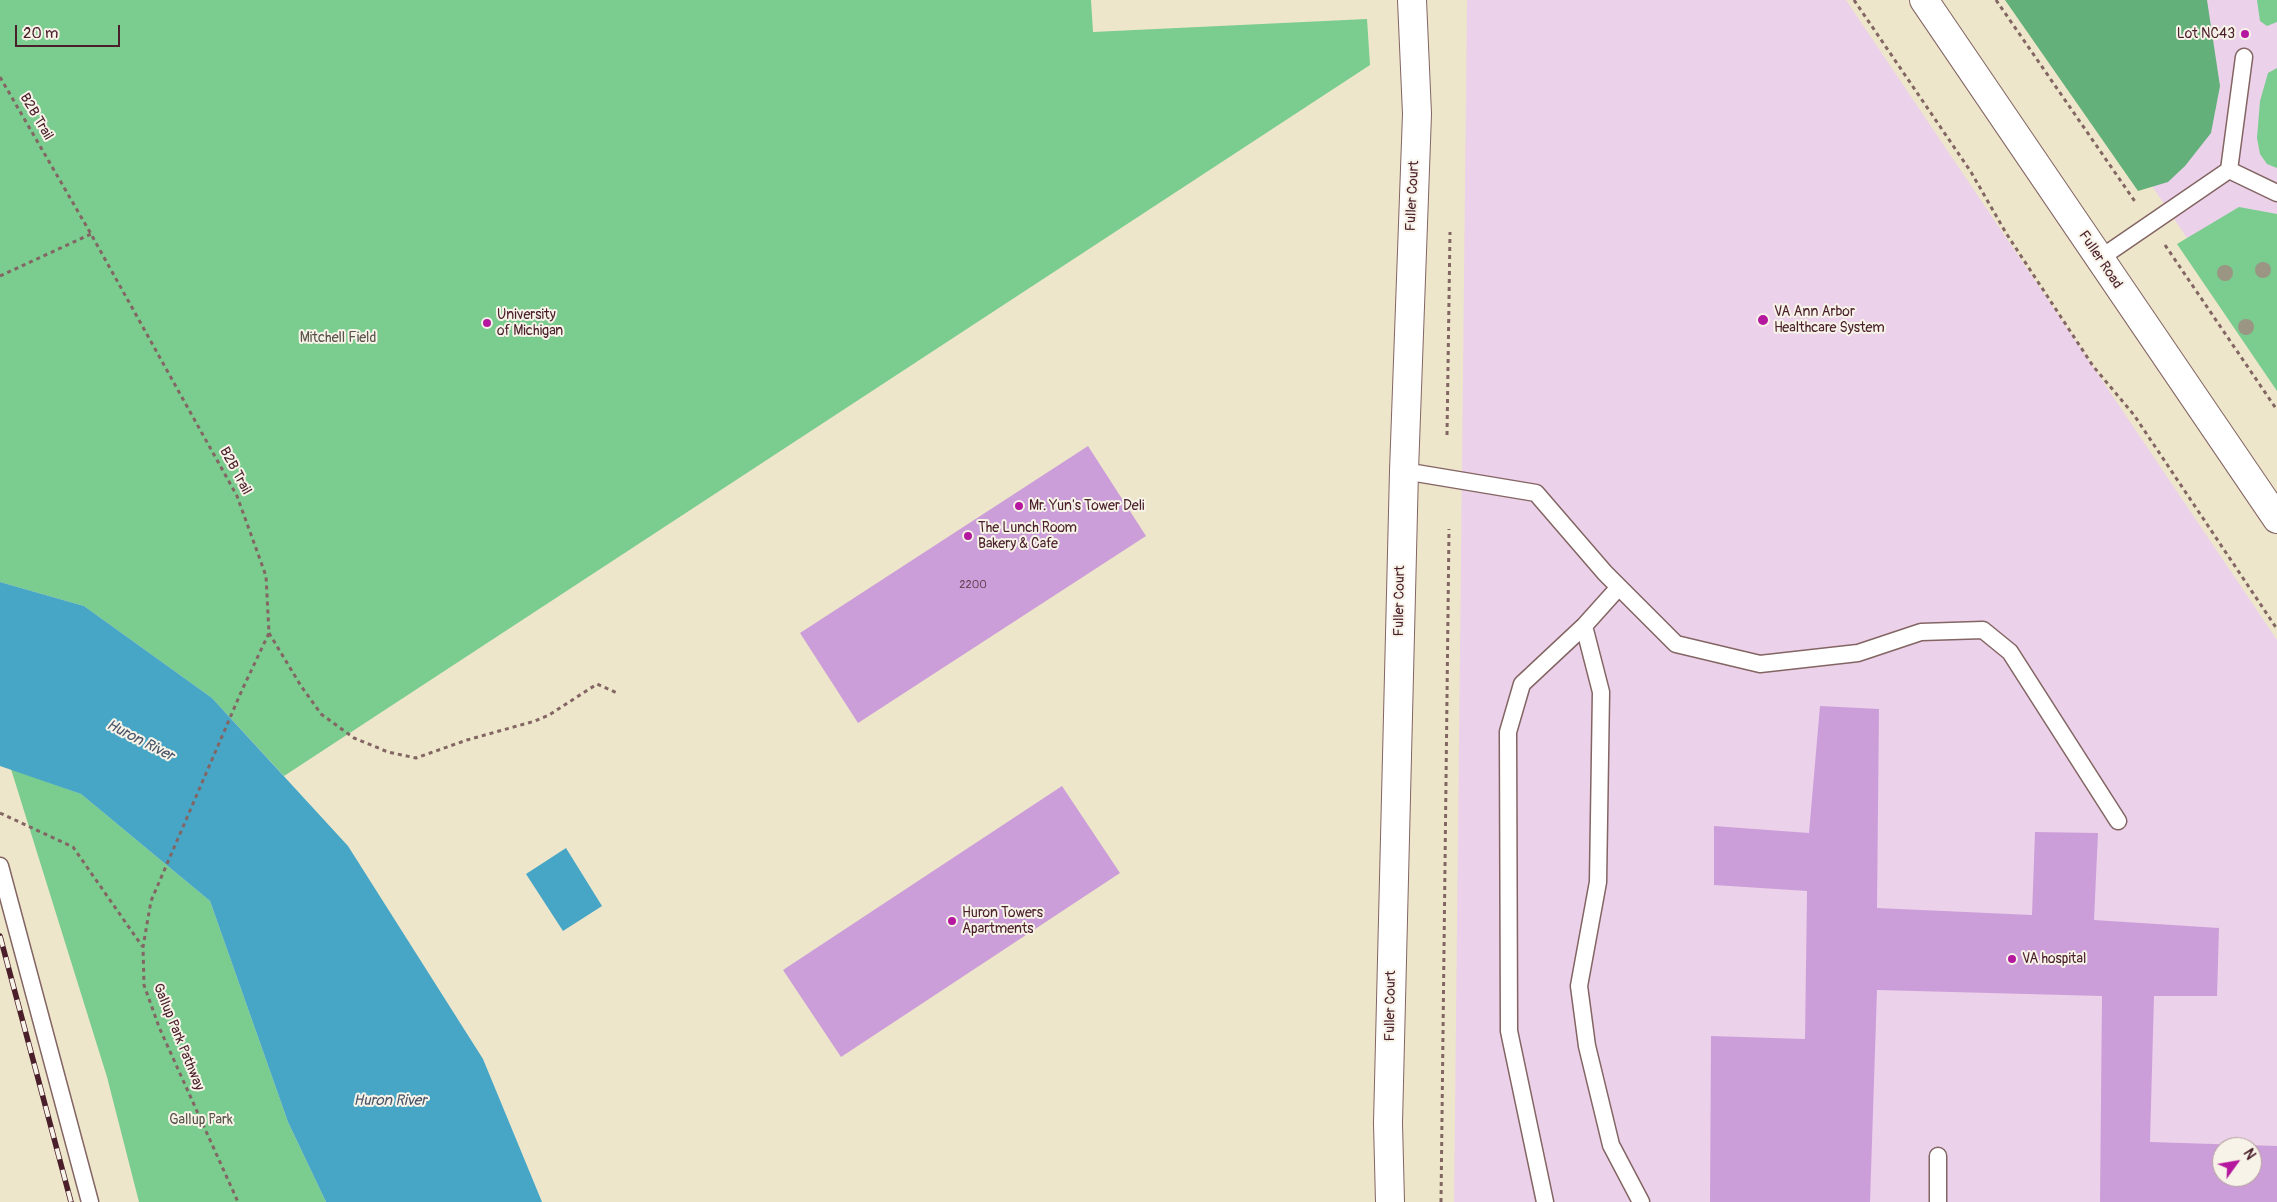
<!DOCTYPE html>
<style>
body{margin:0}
#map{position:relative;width:2277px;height:1202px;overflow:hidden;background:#ede6ca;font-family:Pangolin,sans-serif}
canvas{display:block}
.north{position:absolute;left:2212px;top:1137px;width:50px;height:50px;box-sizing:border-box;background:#f7f3e8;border:1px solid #b29e9c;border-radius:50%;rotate:58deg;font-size:14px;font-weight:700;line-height:20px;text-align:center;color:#4a1f2b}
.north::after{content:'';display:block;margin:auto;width:18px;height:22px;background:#b5179e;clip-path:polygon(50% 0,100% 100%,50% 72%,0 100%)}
.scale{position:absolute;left:15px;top:25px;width:105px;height:22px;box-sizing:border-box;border:2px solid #4a1f2b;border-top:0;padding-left:6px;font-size:15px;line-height:18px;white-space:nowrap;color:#4a1f2b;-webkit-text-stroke:4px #f7f3e8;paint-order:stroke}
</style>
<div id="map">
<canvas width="2277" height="1202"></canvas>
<div class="north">N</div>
<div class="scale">20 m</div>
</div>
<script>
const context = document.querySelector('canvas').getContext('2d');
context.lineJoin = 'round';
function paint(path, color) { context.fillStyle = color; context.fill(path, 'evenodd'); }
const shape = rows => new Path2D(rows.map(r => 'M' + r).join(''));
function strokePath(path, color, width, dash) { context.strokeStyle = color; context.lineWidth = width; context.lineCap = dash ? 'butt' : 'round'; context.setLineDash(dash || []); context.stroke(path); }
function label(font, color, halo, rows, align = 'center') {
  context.font = font + ' Pangolin,sans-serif'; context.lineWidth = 4; context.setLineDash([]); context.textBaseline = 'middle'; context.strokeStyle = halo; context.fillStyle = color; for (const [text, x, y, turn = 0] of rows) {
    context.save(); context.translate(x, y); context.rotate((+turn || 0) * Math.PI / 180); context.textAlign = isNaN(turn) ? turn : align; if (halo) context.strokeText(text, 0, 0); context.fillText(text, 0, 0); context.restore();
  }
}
const built = shape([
 [1467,0,1846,0,2277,640,2277,1202,1454,1202],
 [2222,1147,2252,1147,2252,1177,2222,1177],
 [2027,0,2277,0,2277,372]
]);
const green = shape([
 [0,0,1091,0,1093,32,1367,19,1370,65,284,776,212,698,84,606,0,582],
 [2257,0,2277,0,2277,22,2267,26,2260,21],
 [2277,68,2277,168,2267,164,2260,154,2257,138,2260,101,2268,73],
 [2239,207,2277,214,2277,391,2177,244],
 [11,769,81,794,210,901,288,1122,326,1202,139,1202,107,1077]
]);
const forest = shape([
 [2005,0,2207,0,2220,86,2211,133,2185,166,2168,182,2138,191]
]);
const water = shape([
 [0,582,84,606,212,698,348,846,483,1059,542,1202,326,1202,288,1122,210,901,81,794,0,766],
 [566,848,602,906,563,931,526,874]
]);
const building = shape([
 [1088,446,1146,536,858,723,800,633],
 [1820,706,1879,709,1877,908,2032,915,2035,832,2098,833,2094,920,2219,928,2217,996,2154,996,2150,1142,2277,1146,2277,1202,2100,1202,2102,996,1877,990,1870,1202,1710,1202,1711,1036,1805,1039,1807,891,1714,885,1714,826,1809,833],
 [2222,1147,2252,1147,2252,1177,2222,1177],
 [1062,786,1120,873,841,1057,783,970]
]);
const path = shape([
 [1854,0,1971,172,2006,233,2093,366,2134,415,2277,629],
 [1996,0,2136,203],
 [0,77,91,234,237,496,266,576,269,633,242,690,151,901,143,947,144,985,159,1027,238,1202],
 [2165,245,2277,410],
 [0,276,91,234],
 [1447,435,1450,232],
 [269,633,301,686,321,714,354,738,388,752,416,758,467,740,535,721,549,715,597,684,617,693],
 [0,813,73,847,142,946],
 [1441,1202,1449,529]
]);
const service = shape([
 [2229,170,2277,193],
 [2099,259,2229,170,2244,57],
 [1404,471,1536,493,1605,573,1676,644,1760,664,1858,653,1921,632,1983,630,2010,652,2118,821],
 [1584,626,1601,692,1598,882,1579,986,1587,1046,1611,1145,1641,1202],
 [0,866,90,1202],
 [1545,1202,1509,1031,1508,732,1522,684,1584,626,1619,587],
 [1938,1202,1938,1156]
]);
const tertiary = shape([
 [1390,1202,1388,1123,1404,471,1417,114,1412,0]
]);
const secondary = shape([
 [1924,0,2277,519]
]);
const rail = shape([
 [0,936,71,1202]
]);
const trees = [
 [2263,270],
 [2225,273],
 [2246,327]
];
const markers = [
 [2245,34,5,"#b5179e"],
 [1763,320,6,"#b5179e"],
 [487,323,5,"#b5179e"],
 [1019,506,5,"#b5179e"],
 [968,536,5,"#b5179e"],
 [952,921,5,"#b5179e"],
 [2012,959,5,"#b5179e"]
];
const numberNames = [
 ["2200",973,585]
];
const poiNames = [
 ["Lot NC43",2235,34,"right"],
 ["VA Ann Arbor",1774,312],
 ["Healthcare System",1774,328],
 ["University",497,315],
 ["of Michigan",497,331],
 ["Mr. Yun's Tower Deli",1029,506],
 ["The Lunch Room",978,528],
 ["Bakery & Cafe",978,544],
 ["Huron Towers",962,913],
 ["Apartments",962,929],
 ["VA hospital",2022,959]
];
const streetNames = [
 ["B2B Trail",36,117,60],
 ["Fuller Court",1413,196,-87],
 ["Fuller Road",2100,260,56],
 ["B2B Trail",235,471,62],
 ["Fuller Court",1400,601,-89],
 ["Fuller Court",1391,1006,-89],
 ["Gallup Park Pathway",178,1037,68]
];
const parkNames = [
 ["Mitchell Field",338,338],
 ["Gallup Park",201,1120]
];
const waterNames = [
 ["Huron River",140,741,27],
 ["Huron River",390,1101]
];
paint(built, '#ecd1ea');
paint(green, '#7acc8f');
paint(forest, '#63b07a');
paint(water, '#47a6c6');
paint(building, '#cc9ed9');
strokePath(service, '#836563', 19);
strokePath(tertiary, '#836563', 30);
strokePath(secondary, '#836563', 30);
strokePath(path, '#836563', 3, [4, 4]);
strokePath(service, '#fff', 16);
strokePath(tertiary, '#fff', 28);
strokePath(secondary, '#fff', 28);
strokePath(rail, '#4a1f2b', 5.5);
strokePath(rail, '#f7f3e8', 4, [11]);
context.fillStyle = '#9b9583';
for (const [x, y] of trees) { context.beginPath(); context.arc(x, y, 8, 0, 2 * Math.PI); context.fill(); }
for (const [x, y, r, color] of markers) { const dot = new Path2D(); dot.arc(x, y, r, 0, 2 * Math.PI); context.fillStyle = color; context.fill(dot); strokePath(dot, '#f7f3e8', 2); }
label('11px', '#6a3f56', null, numberNames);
label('14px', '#4a1f2b', '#f7f3e8', poiNames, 'left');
label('14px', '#4a1f2b', '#f7f3e8', streetNames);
label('14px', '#585349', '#f7f3e8', parkNames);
label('italic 15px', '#495569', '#f7f3e8', waterNames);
</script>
